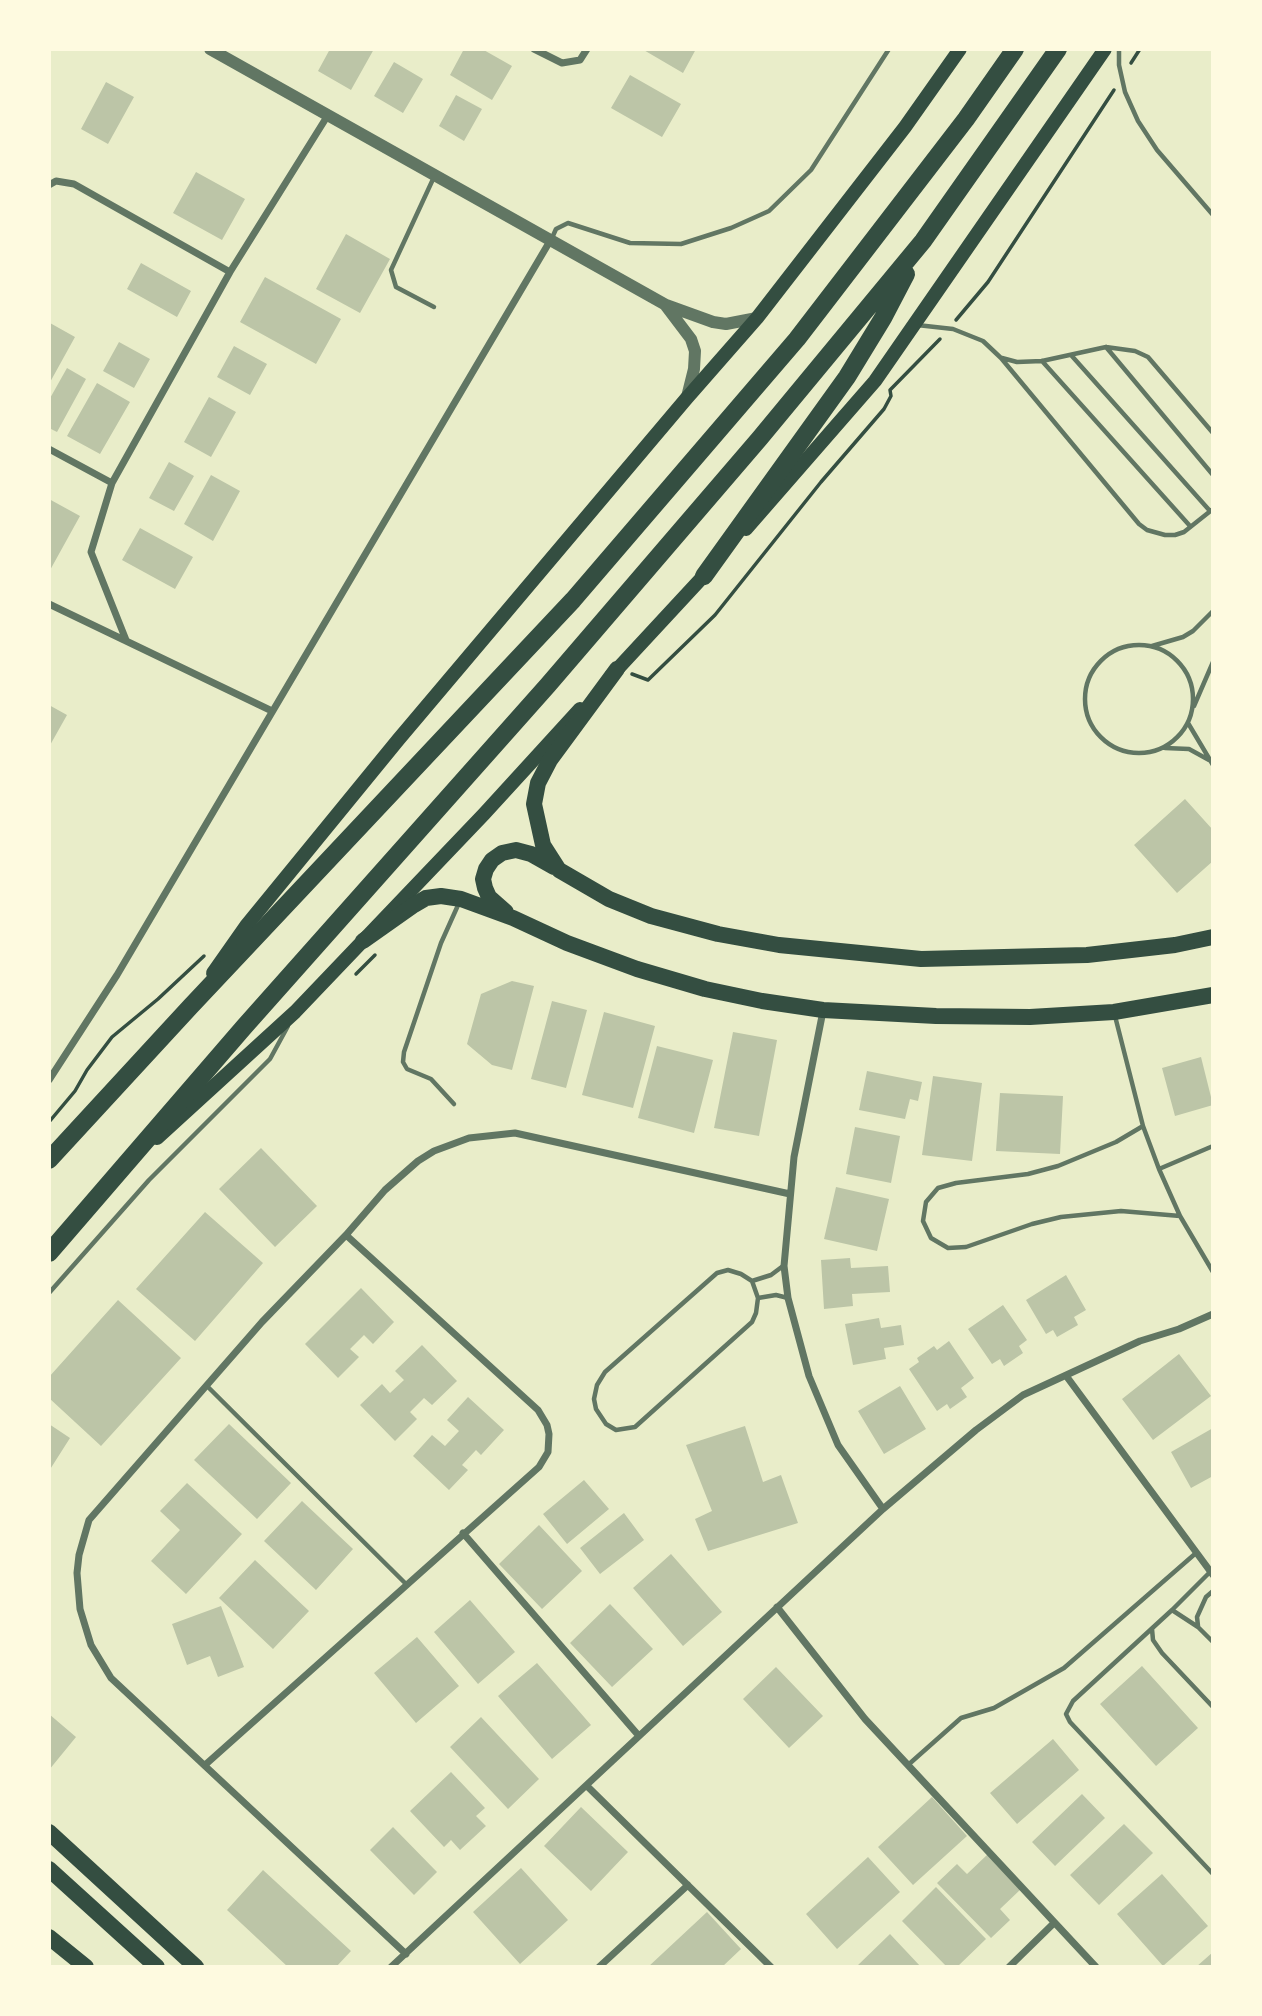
<!DOCTYPE html>
<style>
body{margin:0}
#map{position:relative;width:1262px;height:2016px;overflow:hidden;background:#e9edc9;font-family:Lato,sans-serif}
canvas{display:block}
.frame{position:absolute;inset:0;border:51px solid #fefae0;pointer-events:none}
</style>
<div id="map">
<canvas width="1262" height="2016"></canvas>
<div class="frame"></div>
</div>
<script>
const context = document.querySelector('canvas').getContext('2d');
context.lineJoin = 'round';
function paint(path, color) { context.fillStyle = color; context.fill(path, 'evenodd'); }
const shape = rows => new Path2D(rows.map(r => 'M' + r).join(''));
function strokePath(path, color, width, dash) { context.strokeStyle = color; context.lineWidth = width; context.lineCap = dash ? 'butt' : 'round'; context.setLineDash(dash || []); context.stroke(path); }
const building = shape([
 [330,49,374,49,351,90,318,71],
 [464,49,482,49,512,66,492,100,450,75],
 [642,49,696,49,683,73],
 [394,62,423,79,403,113,374,96],
 [630,75,681,104,662,137,611,108],
 [106,82,134,97,108,144,81,129],
 [456,95,482,109,464,141,439,126],
 [196,172,245,199,222,240,173,213],
 [346,234,390,259,360,313,316,289],
 [141,263,191,291,177,317,127,289],
 [265,277,341,319,316,364,240,322],
 [50,323,75,337,49,384,49,325],
 [119,342,150,359,134,388,103,371],
 [234,346,267,364,250,395,217,377],
 [67,368,86,379,57,432,49,428,49,400],
 [97,383,130,402,100,454,67,436],
 [209,397,236,412,211,457,184,442],
 [169,462,194,476,174,511,149,498],
 [211,475,240,491,213,541,184,524],
 [49,499,80,516,49,572],
 [140,528,193,557,175,589,122,560],
 [49,705,67,715,49,747],
 [1185,799,1213,830,1213,861,1177,893,1134,845],
 [512,981,534,986,512,1070,492,1065,467,1044,481,994],
 [552,1001,587,1010,566,1088,531,1079],
 [604,1012,655,1026,633,1108,582,1095],
 [733,1032,777,1040,759,1136,714,1128],
 [657,1046,713,1060,694,1133,638,1118],
 [1201,1057,1213,1105,1175,1116,1162,1068],
 [867,1071,922,1082,918,1101,910,1099,905,1119,859,1110],
 [933,1076,982,1083,972,1161,922,1155],
 [1000,1093,1063,1096,1060,1154,996,1151],
 [855,1127,900,1136,891,1183,846,1174],
 [261,1148,317,1206,275,1247,219,1189],
 [836,1187,889,1199,877,1251,824,1239],
 [205,1212,263,1263,195,1341,136,1289],
 [850,1258,851,1268,888,1266,890,1292,852,1294,853,1306,824,1309,821,1260],
 [1066,1275,1086,1310,1074,1317,1078,1325,1057,1337,1053,1330,1046,1334,1026,1300],
 [361,1288,394,1322,373,1344,364,1335,350,1349,359,1357,338,1378,305,1344],
 [118,1300,181,1358,101,1446,49,1398,49,1377],
 [1003,1305,1027,1340,1019,1346,1023,1353,1004,1366,1000,1359,992,1364,968,1329],
 [879,1318,881,1328,901,1325,904,1345,884,1348,886,1359,853,1365,845,1324],
 [949,1341,974,1378,961,1388,967,1397,950,1409,947,1404,937,1411,909,1369,919,1362,917,1358,934,1346,937,1350],
 [422,1345,457,1381,432,1405,424,1398,410,1412,417,1419,395,1441,360,1405,382,1384,390,1393,404,1380,395,1371],
 [1179,1354,1211,1396,1153,1440,1122,1399],
 [900,1386,926,1429,884,1454,858,1411],
 [468,1397,504,1430,481,1455,476,1450,462,1465,468,1470,449,1490,413,1456,432,1435,445,1446,459,1431,447,1420],
 [49,1424,70,1438,49,1471],
 [229,1424,291,1483,257,1519,194,1460],
 [745,1426,763,1482,781,1475,798,1523,708,1551,695,1519,712,1511,686,1445],
 [1213,1428,1213,1476,1191,1488,1171,1452],
 [584,1480,609,1509,567,1544,543,1514],
 [187,1483,242,1534,186,1594,151,1561,180,1530,160,1511],
 [302,1501,353,1549,316,1590,264,1541],
 [624,1513,644,1540,600,1574,580,1548],
 [539,1525,582,1571,542,1609,499,1564],
 [671,1554,722,1612,683,1646,633,1588],
 [255,1560,309,1611,273,1649,219,1598],
 [470,1600,515,1652,478,1684,434,1632],
 [610,1604,653,1649,612,1687,570,1643],
 [221,1606,244,1667,218,1677,210,1656,187,1665,172,1624],
 [417,1637,459,1686,416,1723,374,1673],
 [537,1663,591,1725,552,1759,498,1696],
 [1142,1666,1198,1728,1156,1766,1100,1704],
 [776,1667,823,1716,789,1748,743,1699],
 [49,1714,76,1737,49,1770],
 [481,1717,539,1779,508,1809,450,1747],
 [1053,1739,1079,1770,1017,1824,990,1793],
 [451,1772,485,1808,476,1816,486,1826,460,1850,451,1840,444,1847,410,1811],
 [1082,1794,1105,1818,1055,1866,1032,1842],
 [932,1797,967,1836,913,1885,878,1847],
 [581,1807,628,1852,591,1891,544,1846],
 [1124,1824,1153,1853,1099,1905,1070,1875],
 [393,1827,437,1872,414,1895,370,1850],
 [988,1854,1021,1889,1000,1909,1010,1920,991,1938,937,1883,957,1864,967,1874],
 [868,1857,900,1892,837,1949,806,1914],
 [521,1868,568,1920,520,1964,473,1912],
 [263,1870,351,1951,336,1967,288,1967,227,1910],
 [1162,1874,1208,1926,1163,1966,1117,1914],
 [936,1887,986,1939,957,1967,947,1967,902,1921],
 [707,1912,741,1949,722,1967,648,1967],
 [890,1934,921,1967,856,1967],
 [1213,1952,1213,1967,1196,1967]
]);
const path = shape([
 [1131,63,1140,49],
 [956,320,988,282,1114,90],
 [632,674,648,680,715,615,821,482,884,409,891,396,890,390,940,339],
 [356,974,375,955],
 [49,1122,75,1091,87,1070,112,1037,158,999,204,956]
]);
const service = shape([
 [1119,49,1119,65,1125,92,1138,121,1157,150,1213,215],
 [552,238,556,229,568,223,630,243,681,244,731,228,769,211,811,170,889,49],
 [434,307,396,287,391,270,434,177],
 [917,325,953,329,983,341,1001,358,1139,524,1147,530,1165,535,1175,535,1184,532,1213,509],
 [1106,347,1213,475],
 [1071,355,1210,511],
 [1002,358,1017,362,1042,361,1106,347,1135,351,1148,357,1213,433],
 [1042,361,1190,526],
 '1085 699a54 54 0 1 1 108 0a54 54 0 1 1-108 0Z',
 [1152,646,1183,637,1193,631,1213,611],
 [1194,706,1213,662],
 [1188,723,1213,765],
 [1165,748,1189,749,1209,760],
 [1115,1016,1143,1126,1159,1169,1180,1216,1213,1272],
 [454,1104,431,1079,407,1069,403,1062,404,1052,441,943,459,903],
 [1143,1126,1116,1142,1058,1166,1028,1174,956,1183,938,1188,926,1202,923,1221,931,1238,948,1248,966,1247,1032,1224,1061,1217,1121,1211,1180,1216],
 [1159,1169,1213,1146],
 [728,1270,741,1274,752,1281,758,1298,756,1313,752,1322,635,1427,616,1430,606,1424,596,1409,594,1399,597,1385,605,1372,717,1273,728,1270],
 [752,1281,771,1275,783,1266],
 [49,1293,149,1180,270,1059,288,1026],
 [758,1298,776,1295,788,1298],
 [207,1386,407,1585],
 [1210,1572,1172,1610,1073,1701,1066,1714,1070,1722,1213,1874],
 [1172,1610,1198,1627,1213,1642],
 [1198,1626,1197,1617,1206,1597,1213,1591],
 [1152,1629,1153,1640,1162,1653,1213,1707],
 [908,1765,961,1718,994,1708,1064,1668,1196,1553]
]);
const minor = shape([
 [534,49,562,63,580,60,587,49],
 [49,185,56,181,74,184,230,272],
 [49,449,112,483],
 [49,604,272,711],
 [126,640,91,552,112,483,230,272,328,115],
 [823,1011,794,1157,784,1266,788,1298,809,1376,838,1445,883,1509],
 [49,1080,117,975,550,241],
 [1067,1377,1213,1575],
 [463,1533,639,1736],
 [777,1607,865,1719,1096,1967],
 [205,1765,539,1467,548,1452,549,1434,547,1425,538,1410,346,1235],
 [587,1786,771,1967],
 [406,1954,111,1678,91,1645,80,1609,77,1573,79,1555,89,1520,262,1322,346,1235,385,1190,418,1161,434,1151,469,1138,515,1133,790,1194],
 [391,1967,883,1509,976,1430,1023,1395,1140,1341,1179,1329,1213,1314],
 [599,1967,688,1885],
 [1009,1967,1054,1923]
]);
const tertiary = shape([
 [210,49,666,305,713,322,726,324,757,318],
 [666,306,691,339,695,351,694,369,687,397]
]);
const secondary = shape([
 [746,529,875,381,1105,49],
 [611,676,711,568],
 [213,973,246,926,398,740,686,399,757,318,905,127,960,49],
 [157,1138,295,1012,484,814,580,709]
]);
const primary = shape([
 [617,669,550,760,538,783,534,804,543,845,559,870,609,899,651,916,718,934,779,945,921,959,1087,955,1175,945,1213,937],
 [506,912,489,897,485,888,483,879,486,869,492,860,502,853,516,850,531,854,554,867],
 [363,941,414,905,426,898,441,896,461,899,513,918,567,943,637,969,705,989,762,1001,823,1010,936,1016,1030,1017,1114,1012,1213,995],
 [49,1832,196,1967],
 [49,1869,157,1967],
 [49,1937,86,1967]
]);
const motorway = shape([
 [704,576,847,377,883,318,906,274],
 [49,1160,190,1007,573,600,797,339,966,119,1015,49],
 [49,1253,244,1027,548,685,760,438,923,241,1058,49]
]);
paint(building, '#bcc5a7');
strokePath(path, '#344e41', 3.5);
strokePath(service, '#617663', 4.5);
strokePath(minor, '#617663', 7);
strokePath(tertiary, '#617663', 12);
strokePath(secondary, '#344e41', 14);
strokePath(primary, '#344e41', 16);
strokePath(motorway, '#344e41', 18);
</script>
